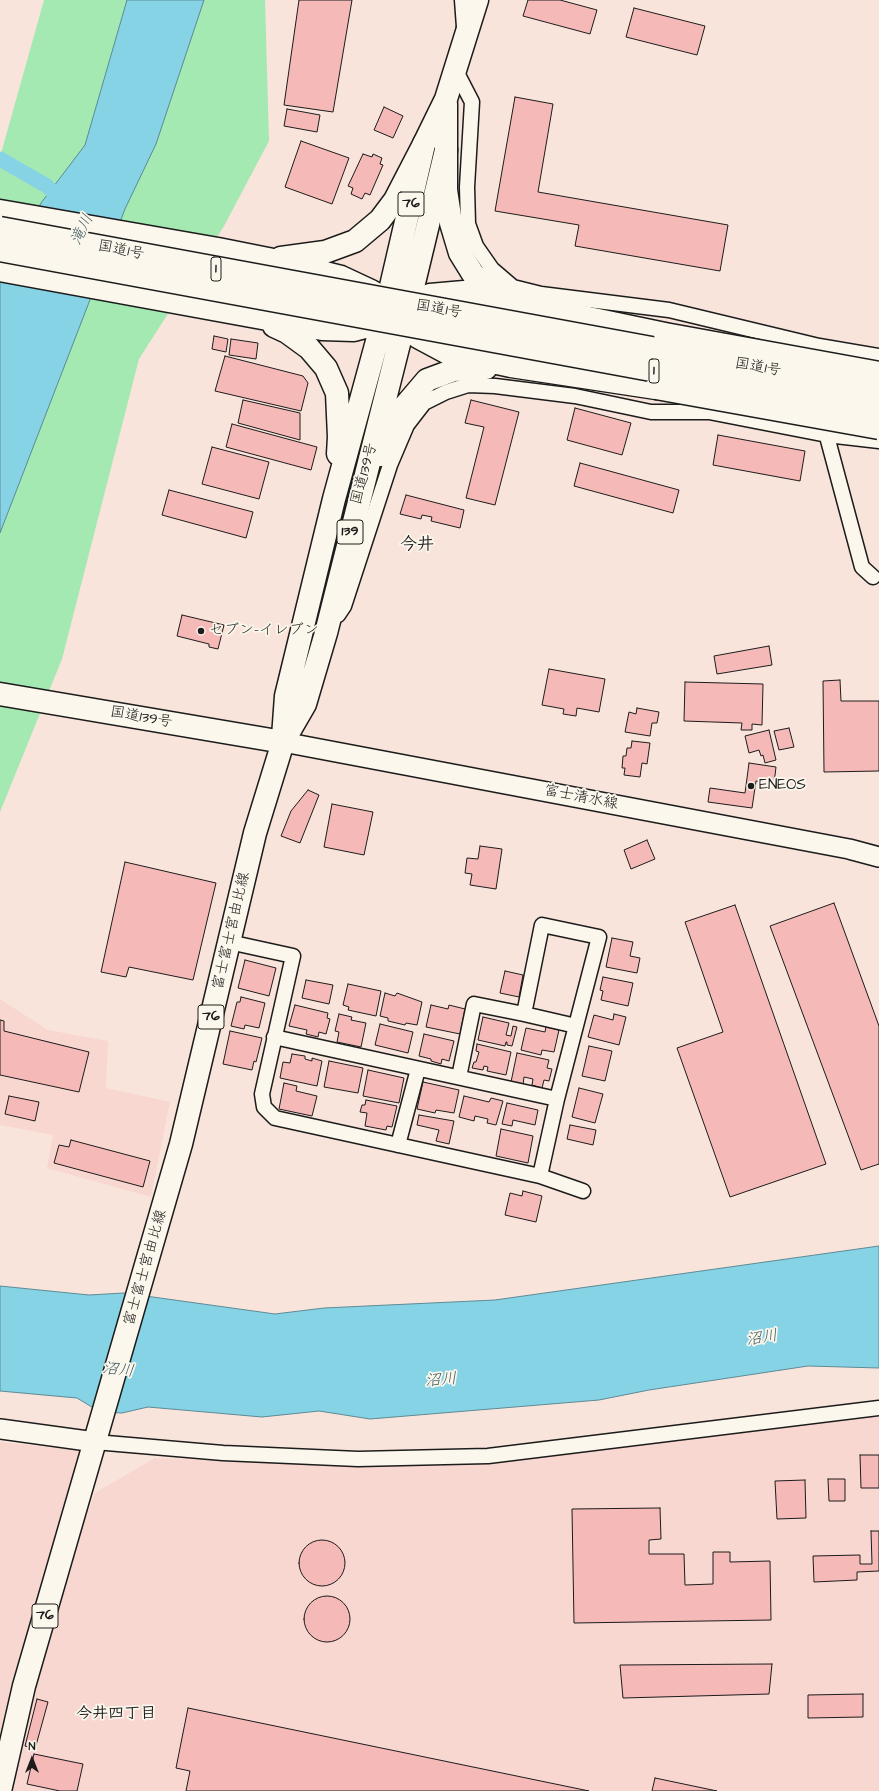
<!DOCTYPE html>
<meta charset="utf-8">
<style>
body{margin:0}
#map{position:relative;width:879px;height:1791px;overflow:hidden;background:#f9e4dc;font-family:"Architects Daughter",sans-serif}
canvas{display:block}
.north{position:absolute;left:12px;top:1739px;width:40px;height:40px;-webkit-text-stroke:3px #fbf7ec;paint-order:stroke;rotate:0deg;font-size:11px;font-weight:700;line-height:16px;text-align:center;color:#1c1c1c}
.north::after{content:'';display:block;margin:auto;width:14px;height:18px;background:#1c1c1c;clip-path:polygon(50% 0,100% 100%,50% 72%,0 100%)}
</style>
<div id="map">
<canvas width="879" height="1791"></canvas>
<div class="north">N</div>
</div>
<script>
const context = document.querySelector('canvas').getContext('2d');
context.lineJoin = 'round';
function paint(path, color) { context.fillStyle = color; context.fill(path, 'evenodd'); }
const shape = rows => new Path2D(rows.map(r => 'M' + r).join(''));
function strokePath(path, color, width, dash) { context.strokeStyle = color; context.lineWidth = width; context.lineCap = dash ? 'butt' : 'round'; context.setLineDash(dash || []); context.stroke(path); }
function label(font, color, halo, rows, align = 'center') {
  context.font = font + ' "Architects Daughter","Klee One",sans-serif'; context.lineWidth = 3.5; context.setLineDash([]); context.textBaseline = 'middle'; context.strokeStyle = halo; context.fillStyle = color; for (const [text, x, y, turn = 0] of rows) {
    context.save(); context.translate(x, y); context.rotate((+turn || 0) * Math.PI / 180); context.textAlign = isNaN(turn) ? turn : align; if (halo) context.strokeText(text, 0, 0); context.fillText(text, 0, 0); context.restore();
  }
}
const built = shape([
 [0,999,48,1030,108,1041,106,1088,170,1102,151,1197,47,1168,53,1135,0,1125],
 [879,1413,879,1791,11,1791,55,1599,95,1493,155,1458,344,1465,512,1458],
 [0,1442,82,1451,0,1756]
]);
const green = shape([
 [44,0,265,0,269,141,224,226,139,359,62,659,0,812,0,157]
]);
const water = shape([
 [127,0,204,0,156,144,125,209,0,533,0,277,41,203,85,145,127,0],
 [879,1246,879,1368,808,1366,649,1390,599,1400,370,1419,319,1411,262,1417,148,1407,122,1413,100,1412,77,1398,0,1391,0,1286,89,1295,124,1293,275,1314,324,1308,495,1300,879,1246]
]);
const canal = shape([
 [0,159,47,186,65,204]
]);
const building = shape([
 [299,0,352,0,333,112,284,105,299,0],
 [528,0,560,0,597,10,590,34,523,16,528,0],
 [634,8,705,26,697,55,626,37,634,8],
 [515,97,553,104,538,192,728,225,720,271,575,246,579,225,495,211,515,97],
 [384,107,403,116,393,138,374,130,384,107],
 [287,109,320,115,317,132,284,126,287,109],
 [301,141,349,158,332,204,285,187,301,141],
 [363,154,372,157,373,154,382,158,380,164,383,165,370,195,365,193,362,199,351,194,353,188,348,186,363,154],
 [214,336,228,339,226,352,212,349,214,336],
 [231,339,258,343,256,359,229,355,231,339],
 [225,356,303,376,308,383,301,411,215,391,225,356],
 [243,400,300,413,300,440,238,423,243,400],
 [471,400,519,412,495,505,466,498,484,427,465,423,471,400],
 [575,408,631,423,622,455,567,440,575,408],
 [232,424,317,447,311,470,226,447,232,424],
 [718,435,805,451,800,481,713,465,718,435],
 [212,447,269,462,259,499,202,484,212,447],
 [580,463,679,490,673,513,574,486,580,463],
 [169,490,253,512,246,538,162,515,169,490],
 [406,495,464,510,460,528,431,521,432,517,422,515,421,519,400,514,406,495],
 [182,615,224,625,218,649,209,647,209,644,177,636,182,615],
 [769,646,772,665,717,674,714,656,769,646],
 [549,669,605,679,599,712,577,708,576,716,563,714,564,709,542,705,549,669],
 [840,680,841,701,879,701,879,771,824,772,823,681,840,680],
 [685,682,763,684,762,725,752,724,752,730,741,730,742,723,684,721,685,682],
 [637,708,659,712,657,723,652,723,650,736,625,732,629,712,636,714,637,708],
 [789,728,794,747,779,750,774,731,789,728],
 [769,730,776,760,765,763,763,755,761,756,759,750,749,753,745,736,769,730],
 [632,741,650,743,647,764,642,763,640,777,624,775,625,768,622,768,623,756,626,756,627,748,631,748,632,741],
 [749,763,776,767,774,784,756,781,752,808,708,802,710,788,745,793,749,763],
 [308,790,319,795,300,843,281,836,291,811,308,790],
 [332,804,373,812,364,855,324,847,332,804],
 [647,840,655,859,631,869,624,850,647,840],
 [480,846,502,849,496,889,470,885,472,874,465,873,467,858,478,859,480,846],
 [125,862,216,883,193,980,129,967,126,977,101,972,125,862],
 [834,903,879,1026,879,1164,861,1170,770,926,834,903],
 [735,905,826,1164,730,1197,677,1048,723,1032,685,922,735,905],
 [612,938,633,942,630,956,640,958,637,973,606,967,612,938],
 [245,960,276,968,269,996,238,988,245,960],
 [505,971,523,975,519,997,500,993,505,971],
 [603,977,633,983,628,1006,601,1000,603,991,600,990,603,977],
 [306,980,333,985,329,1004,302,998,306,980],
 [348,984,381,991,376,1016,348,1010,349,1007,343,1005,348,984],
 [385,993,395,996,397,993,422,1002,417,1025,406,1023,405,1025,388,1021,388,1018,380,1016,385,993],
 [241,997,265,1003,259,1028,245,1025,244,1029,231,1026,237,1002,240,1002,241,997],
 [295,1005,328,1013,327,1018,330,1019,326,1034,319,1032,318,1037,306,1034,307,1030,289,1026,295,1005],
 [431,1005,448,1009,449,1005,465,1009,460,1034,426,1027,431,1005],
 [339,1014,352,1017,351,1020,366,1023,361,1047,337,1042,339,1032,335,1031,339,1014],
 [614,1014,626,1017,619,1045,588,1037,594,1015,613,1020,614,1014],
 [483,1017,509,1023,506,1035,511,1036,513,1026,517,1027,512,1046,507,1045,507,1042,506,1042,505,1046,478,1040,483,1017],
 [0,1020,4,1021,4,1031,89,1052,79,1092,0,1075,0,1020],
 [380,1024,413,1032,408,1053,375,1045,380,1024],
 [546,1027,559,1030,554,1052,542,1050,541,1055,521,1050,526,1028,545,1032,546,1027],
 [230,1031,262,1038,256,1062,254,1061,252,1070,223,1064,230,1031],
 [424,1034,454,1041,449,1061,442,1059,441,1064,431,1061,431,1059,419,1056,424,1034],
 [477,1044,511,1052,506,1075,487,1071,488,1067,484,1066,483,1070,472,1068,474,1062,476,1062,479,1052,476,1051,477,1044],
 [589,1046,612,1051,605,1081,582,1076,589,1046],
 [517,1053,549,1060,547,1068,552,1069,549,1081,544,1080,542,1088,532,1085,533,1079,524,1077,523,1085,511,1082,517,1053],
 [292,1054,305,1056,305,1059,312,1061,312,1058,322,1061,317,1086,280,1078,283,1062,290,1063,292,1054],
 [329,1061,363,1068,358,1093,324,1087,329,1061],
 [368,1070,404,1078,399,1103,363,1096,368,1070],
 [423,1082,459,1090,454,1113,436,1110,435,1113,417,1109,423,1082],
 [284,1083,297,1086,296,1091,317,1096,312,1116,279,1109,284,1083],
 [579,1088,603,1094,595,1123,572,1117,579,1088],
 [9,1096,39,1102,35,1121,5,1114,9,1096],
 [464,1096,489,1102,491,1098,503,1101,496,1125,487,1123,488,1119,475,1116,474,1121,459,1117,464,1096],
 [366,1100,397,1106,392,1127,387,1126,386,1130,365,1126,367,1113,360,1112,362,1105,365,1105,366,1100],
 [507,1103,538,1110,535,1125,513,1120,512,1126,502,1124,507,1103],
 [419,1115,454,1121,449,1144,436,1141,439,1130,417,1125,419,1115],
 [570,1125,596,1130,593,1145,567,1139,570,1125],
 [501,1129,533,1136,528,1163,496,1156,501,1129],
 [71,1140,150,1161,143,1187,54,1163,59,1145,69,1147,71,1140],
 [523,1191,542,1196,536,1222,505,1215,510,1193,522,1196,523,1191],
 [860,1455,879,1455,879,1488,861,1488,860,1455],
 [828,1479,845,1479,845,1501,829,1501,828,1479],
 [805,1480,806,1518,777,1519,775,1481,805,1480],
 [660,1508,661,1539,649,1540,649,1554,684,1554,685,1585,713,1584,713,1552,730,1552,730,1562,770,1561,771,1620,574,1623,572,1509,660,1508],
 [871,1531,879,1531,879,1571,857,1572,857,1580,814,1582,813,1556,860,1555,860,1564,872,1564,871,1531],
 '299 1563a23 23 0 1 1 46 0a23 23 0 1 1-46 0Z',
 '304 1619a23 23 0 1 1 46 0a23 23 0 1 1-46 0Z',
 [772,1664,769,1694,623,1698,620,1665,772,1664],
 [863,1694,863,1717,808,1718,808,1695,863,1694],
 [37,1699,48,1702,35,1749,25,1746,37,1699],
 [188,1708,589,1791,186,1791,190,1771,176,1768,188,1708],
 [34,1754,83,1764,77,1791,60,1791,27,1784,34,1754],
 [655,1778,717,1791,652,1791,655,1778]
]);
const street = shape([
 [462,0,464,27],
 [456,71,472,102,467,187,468,224,476,246,492,269,513,287,541,294,669,310,819,346,879,356],
 [825,429,862,567,873,577],
 [338,615,344,606,390,465,407,425,424,403,446,392,468,385,495,386,575,396,651,412,709,412,827,435,879,441],
 [229,942,293,956,262,1094,264,1107,275,1118,540,1176,583,1191],
 [274,1037,557,1099],
 [459,1077,474,1004,524,1014],
 [398,1145,418,1069],
 [540,1176,557,1099,599,937,542,925,524,1014,576,1026],
 [95,1442,223,1453,358,1459,488,1456,879,1408]
]);
const secondary = shape([
 [283,742,849,849,879,857],
 [0,1429,95,1442]
]);
const primary = shape([
 [385,312,424,144,446,99,477,0],
 [406,316,446,150,446,104],
 [0,1791,24,1686,181,1144,255,833,283,742]
]);
const highway = shape([
 [446,150,446,190,451,223,460,253,473,274,504,299],
 [0,211,218,249,268,259,341,277,371,291,378,295],
 [281,258,325,252,355,241,380,220,395,200,424,144],
 [0,270,322,329,354,330,391,320],
 [399,307,430,295,464,292,665,334],
 [396,320,418,337,446,352,511,366,656,388],
 [274,326,287,332,309,348,326,368,337,393,339,437,338,454],
 [380,455,404,407,427,380,454,370,486,368],
 [0,694,283,742],
 [283,737,286,696,334,499,385,312],
 [283,742,305,704,326,633,406,316]
]);
const highwayBridge = shape([
 [0,228,879,390],
 [0,250,879,412],
 [665,334,879,373],
 [656,388,879,428]
]);
const markers = [
 [201,631,4,"#1c1c1c"],
 [751,786,4,"#1c1c1c"]
];
const shields = [
 [411,204,26],
 [216,269,10],
 [654,371,10],
 [350,532,26],
 [211,1017,26],
 [45,1616,26]
];
const shieldNames = [
 ["76",411,204],
 ["1",216,269],
 ["1",654,371],
 ["139",350,532],
 ["76",211,1017],
 ["76",45,1616]
];
const streetNames = [
 ["国道1号",121,251,11],
 ["国道1号",439,310,10],
 ["国道1号",758,368,10],
 ["国道139号",365,474,-75],
 ["国道139号",141,718,10],
 ["富士清水線",581,798,11],
 ["富士富士宮由比線",232,931,-77],
 ["富士富士宮由比線",146,1268,-74]
];
const poiNames = [
 ["セブン-イレブン",209,631],
 ["ENEOS",759,786]
];
const waterNames = [
 ["滝川",83,230,-64],
 ["沼川",762,1339,-9],
 ["沼川",118,1371,6],
 ["沼川",441,1381,-5]
];
const neighbourhoodNames = [
 ["今井四丁目",116,1715]
];
const quarterNames = [
 ["今井",417,545]
];
paint(built, '#f8d7d1');
paint(green, '#a4e8b2');
paint(water, '#86d3e6');
strokePath(water, '#5c8a95', 1);
strokePath(canal, '#86d3e6', 15);
paint(building, '#f5b9b7');
strokePath(building, '#1c1c1c', 1);
strokePath(street, '#1c1c1c', 17);
strokePath(secondary, '#1c1c1c', 22);
strokePath(primary, '#1c1c1c', 25);
strokePath(highway, '#1c1c1c', 25);
strokePath(street, '#fbf7ec', 14);
strokePath(secondary, '#fbf7ec', 19);
strokePath(primary, '#fbf7ec', 22);
strokePath(highway, '#fbf7ec', 22);
strokePath(highwayBridge, '#1c1c1c', 25, []);
strokePath(highwayBridge, '#fbf7ec', 22);
for (const [x, y, r, color] of markers) { const dot = new Path2D(); dot.arc(x, y, r, 0, 2 * Math.PI); context.fillStyle = color; context.fill(dot); strokePath(dot, '#fbf7ec', 1.5); }
for (const [x, y, w] of shields) { const box = new Path2D(); box.roundRect(x - w / 2, y - 12, w, 24, 3); context.fillStyle = '#fbf7ec'; context.fill(box); strokePath(box, '#1c1c1c', 1); }
label('bold 14px', '#1c1c1c', null, shieldNames);
label('15px', '#1c1c1c', '#fbf7ec', streetNames);
label('15px', '#1c1c1c', '#fbf7ec', poiNames, 'left');
label('italic 16px', '#415c63', '#fbf7ec', waterNames);
label('bold 16px', '#1c1c1c', '#fbf7ec', neighbourhoodNames);
label('bold 17px', '#1c1c1c', '#fbf7ec', quarterNames);
</script>
